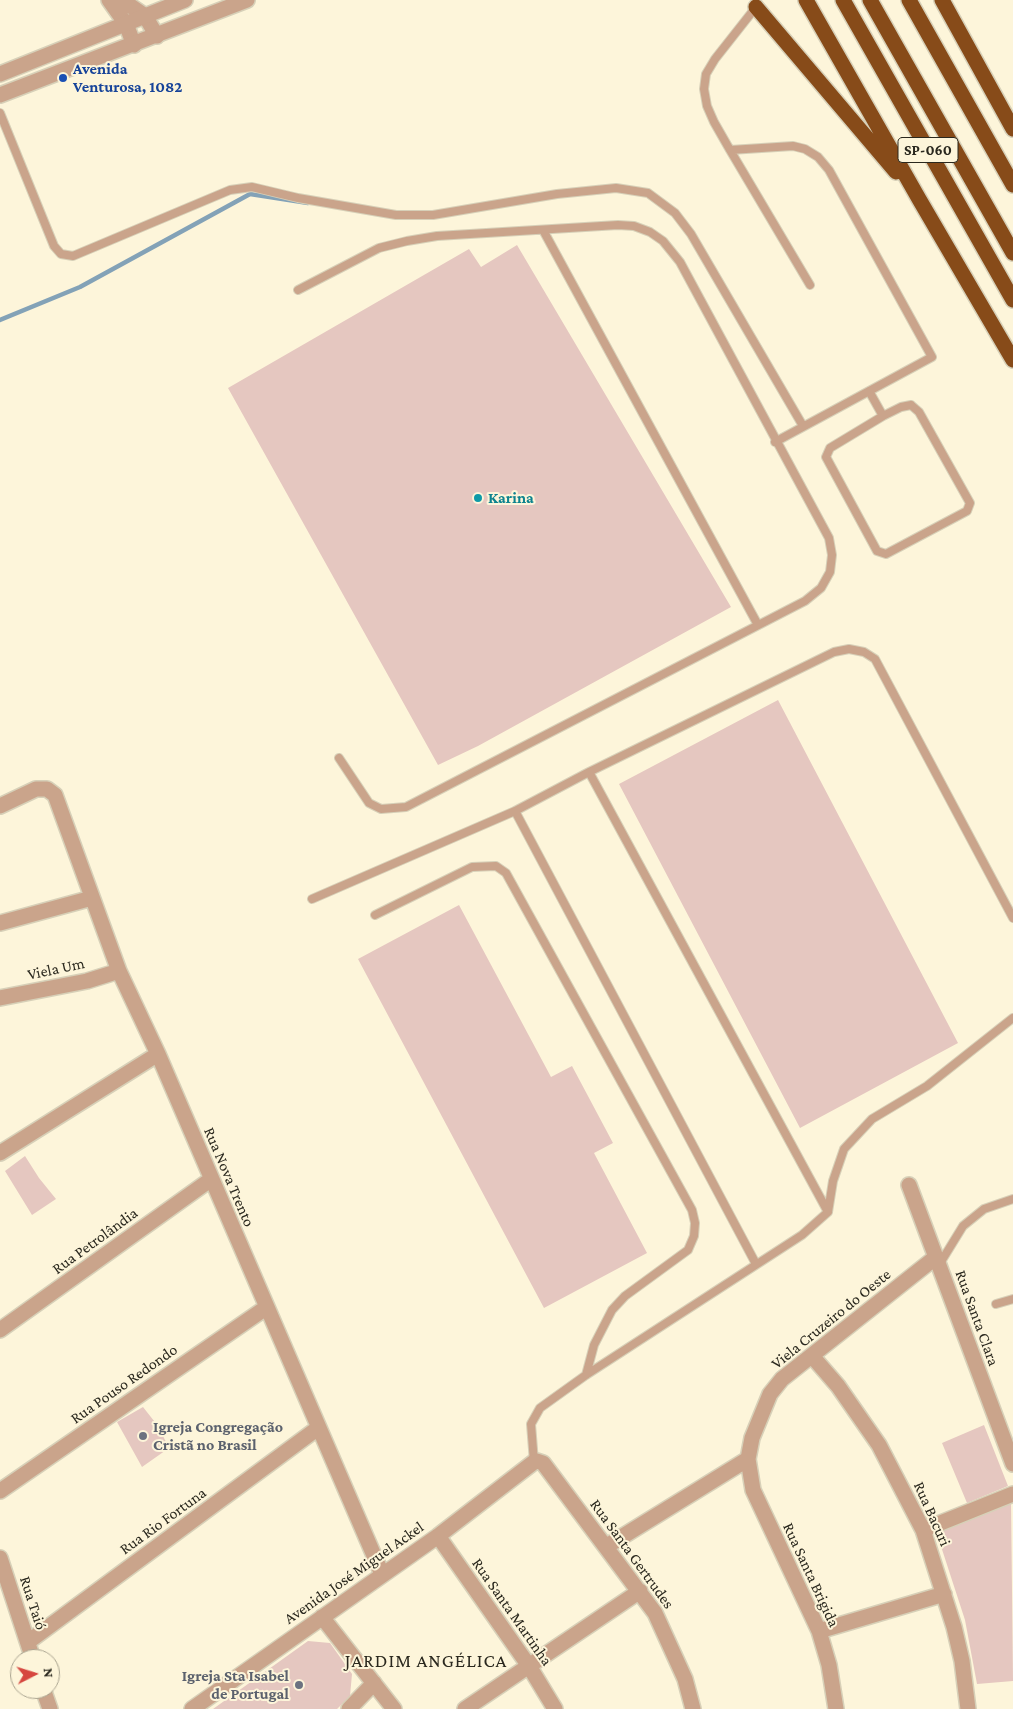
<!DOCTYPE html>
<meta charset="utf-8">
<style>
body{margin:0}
#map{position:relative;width:1013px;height:1709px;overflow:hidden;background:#fdf5da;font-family:"Crimson Pro",serif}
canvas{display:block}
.north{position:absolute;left:10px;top:1649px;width:50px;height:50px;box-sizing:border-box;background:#fdf5da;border:1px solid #a9a38f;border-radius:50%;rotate:85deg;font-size:14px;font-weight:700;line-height:20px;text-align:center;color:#2a281e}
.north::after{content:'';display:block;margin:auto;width:18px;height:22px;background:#d6473f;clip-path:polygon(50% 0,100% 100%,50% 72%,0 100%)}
</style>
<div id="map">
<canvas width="1013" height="1709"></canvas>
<div class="north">N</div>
</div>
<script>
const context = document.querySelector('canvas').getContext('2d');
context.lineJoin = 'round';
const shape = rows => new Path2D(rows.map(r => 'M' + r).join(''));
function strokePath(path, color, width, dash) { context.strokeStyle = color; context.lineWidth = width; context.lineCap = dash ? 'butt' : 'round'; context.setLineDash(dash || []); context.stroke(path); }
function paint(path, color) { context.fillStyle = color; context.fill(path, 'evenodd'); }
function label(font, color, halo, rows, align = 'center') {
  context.font = font + ' "Crimson Pro",serif'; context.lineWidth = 4; context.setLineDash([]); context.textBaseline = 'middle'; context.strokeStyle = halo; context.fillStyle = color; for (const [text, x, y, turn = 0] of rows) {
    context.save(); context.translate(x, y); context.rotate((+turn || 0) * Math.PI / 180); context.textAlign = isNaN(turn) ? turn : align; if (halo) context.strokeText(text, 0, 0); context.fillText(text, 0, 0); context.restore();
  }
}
const stream = shape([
 [0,320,80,287,250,194,308,203]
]);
const building = shape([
 [517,245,731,607,478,746,438,765,228,388,469,249,481,267],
 [778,700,958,1043,800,1128,619,784],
 [459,905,551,1077,572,1066,613,1143,594,1153,647,1253,544,1308,358,959],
 [25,1156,39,1178,56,1199,32,1215,5,1171],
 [143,1407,158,1426,169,1448,142,1467,117,1422],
 [984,1425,1008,1486,967,1503,942,1443],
 [1011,1500,1013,1681,977,1684,965,1620,936,1531],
 [308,1641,330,1643,352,1674,350,1696,337,1709,213,1709]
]);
const service = shape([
 [756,7,715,59,706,74,704,89,707,106,714,122,730,150,793,146,805,149,818,157,829,170,932,357,775,442],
 [0,113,54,246,61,254,73,256,230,190,252,187,298,198,396,215,433,215,557,194,616,188,648,193,675,213,691,234,803,426],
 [730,150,810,285],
 [543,230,758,625],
 [298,290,379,248,407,241,437,236,618,225,634,226,650,232,663,241,680,262,829,538,832,555,830,572,821,588,805,601,406,807,381,809,369,803,339,758],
 [869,391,883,416],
 [911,405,919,412,970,503,967,511,886,554,877,551,826,457,830,448,883,416,901,407,911,405],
 [589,772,828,1212],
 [515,811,756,1264],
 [312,899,515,811,589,772,834,652,849,649,864,652,875,659,1013,918],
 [375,915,472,867,496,866,506,873,692,1210,695,1223,694,1236,688,1250,625,1296,612,1310,594,1345,586,1375],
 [939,1265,963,1226,984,1209,1013,1199],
 [996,1304,1013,1299],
 [534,1462,531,1424,540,1408,586,1375,802,1235,828,1212,833,1181,844,1149,872,1119,927,1086,1013,1018]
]);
const minor = shape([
 [109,0,126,24,134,45],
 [122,0,145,16,157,36],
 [0,806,36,789,47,789,55,795,119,971,158,1054,382,1574],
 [0,923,92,898],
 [0,998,87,981,119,971],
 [0,1153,158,1054],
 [909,1185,1013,1464],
 [0,1330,210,1180],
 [812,1356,838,1386,879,1445,923,1530,954,1627,962,1661,968,1709],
 [0,1491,267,1307],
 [923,1530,1013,1494],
 [438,1536,529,1666,555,1709],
 [607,1546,748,1459],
 [0,1558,33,1659],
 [322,1617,394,1709],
 [819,1631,944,1594],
 [28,1642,318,1428],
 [43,1689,50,1709],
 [192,1709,438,1536,534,1462,537,1461,543,1463,655,1613,685,1679,693,1709],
 [349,1709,374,1683],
 [465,1709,640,1591],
 [836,1709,829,1665,819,1631,753,1490,748,1459,752,1438,770,1394,782,1379,936,1257]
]);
const tertiary = shape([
 [0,74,185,0],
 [0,95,247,0]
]);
const motorway = shape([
 [806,0,919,199,1013,360],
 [843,0,1013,300],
 [870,0,1013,253],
 [909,0,1013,185],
 [942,0,1013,129],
 [756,7,896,172]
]);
const markers = [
 [63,78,5,"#1a4fb4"],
 [478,498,5,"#0f9aa8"],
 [143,1436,5,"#6b7280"],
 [299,1685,5,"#6b7280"]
];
const shields = [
 [928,150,60]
];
const shieldNames = [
 ["SP-060",928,150]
];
const transitNames = [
 ["Avenida",73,69],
 ["Venturosa, 1082",73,87]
];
const cultureNames = [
 ["Karina",488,498]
];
const streetNames = [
 ["Viela Um",56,969,-12],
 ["Rua Nova Trento",229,1177,67],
 ["Rua Petrolândia",95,1241,-36],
 ["Rua Santa Clara",977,1318,70],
 ["Viela Cruzeiro do Oeste",831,1319,-39],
 ["Rua Pouso Redondo",124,1384,-35],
 ["Rua Bacuri",932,1514,66],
 ["Rua Rio Fortuna",163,1521,-36],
 ["Rua Santa Gertrudes",632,1554,54],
 ["Avenida José Miguel Ackel",354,1573,-35],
 ["Rua Santa Brigida",811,1575,65],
 ["Rua Taió",33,1603,72],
 ["Rua Santa Martinha",512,1612,55]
];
const worshipNames = [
 ["Igreja Congregação",153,1427],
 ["Cristã no Brasil",153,1445],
 ["Igreja Sta Isabel",289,1676,"right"],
 ["de Portugal",289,1694,"right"]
];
const quarterNames = [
 ["JARDIM ANGÉLICA",426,1661]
];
strokePath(stream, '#83a2b7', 4.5);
paint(building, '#e5c7c0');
strokePath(service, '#d7d0b8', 10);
strokePath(minor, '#d7d0b8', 18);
strokePath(tertiary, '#d7d0b8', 18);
strokePath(motorway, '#d7d0b8', 18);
strokePath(service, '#caa48b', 8);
strokePath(minor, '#caa48b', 15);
strokePath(tertiary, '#caa48b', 15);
strokePath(motorway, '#874b19', 15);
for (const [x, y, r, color] of markers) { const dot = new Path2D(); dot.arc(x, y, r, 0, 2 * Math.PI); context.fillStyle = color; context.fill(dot); strokePath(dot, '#fdf5da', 2); }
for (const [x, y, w] of shields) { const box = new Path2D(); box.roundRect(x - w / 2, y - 12.5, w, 25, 4); context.fillStyle = '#fdf5da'; context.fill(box); strokePath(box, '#2a281e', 1); }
label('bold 15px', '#2a281e', null, shieldNames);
label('bold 16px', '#164399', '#fdf5da', transitNames, 'left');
label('bold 16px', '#0d838f', '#fdf5da', cultureNames, 'left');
label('16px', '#2a281e', '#fdf5da', streetNames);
label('bold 16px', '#5b616d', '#fdf5da', worshipNames, 'left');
context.letterSpacing = '1px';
label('19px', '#2a281e', '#fdf5da', quarterNames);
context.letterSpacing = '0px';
</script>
